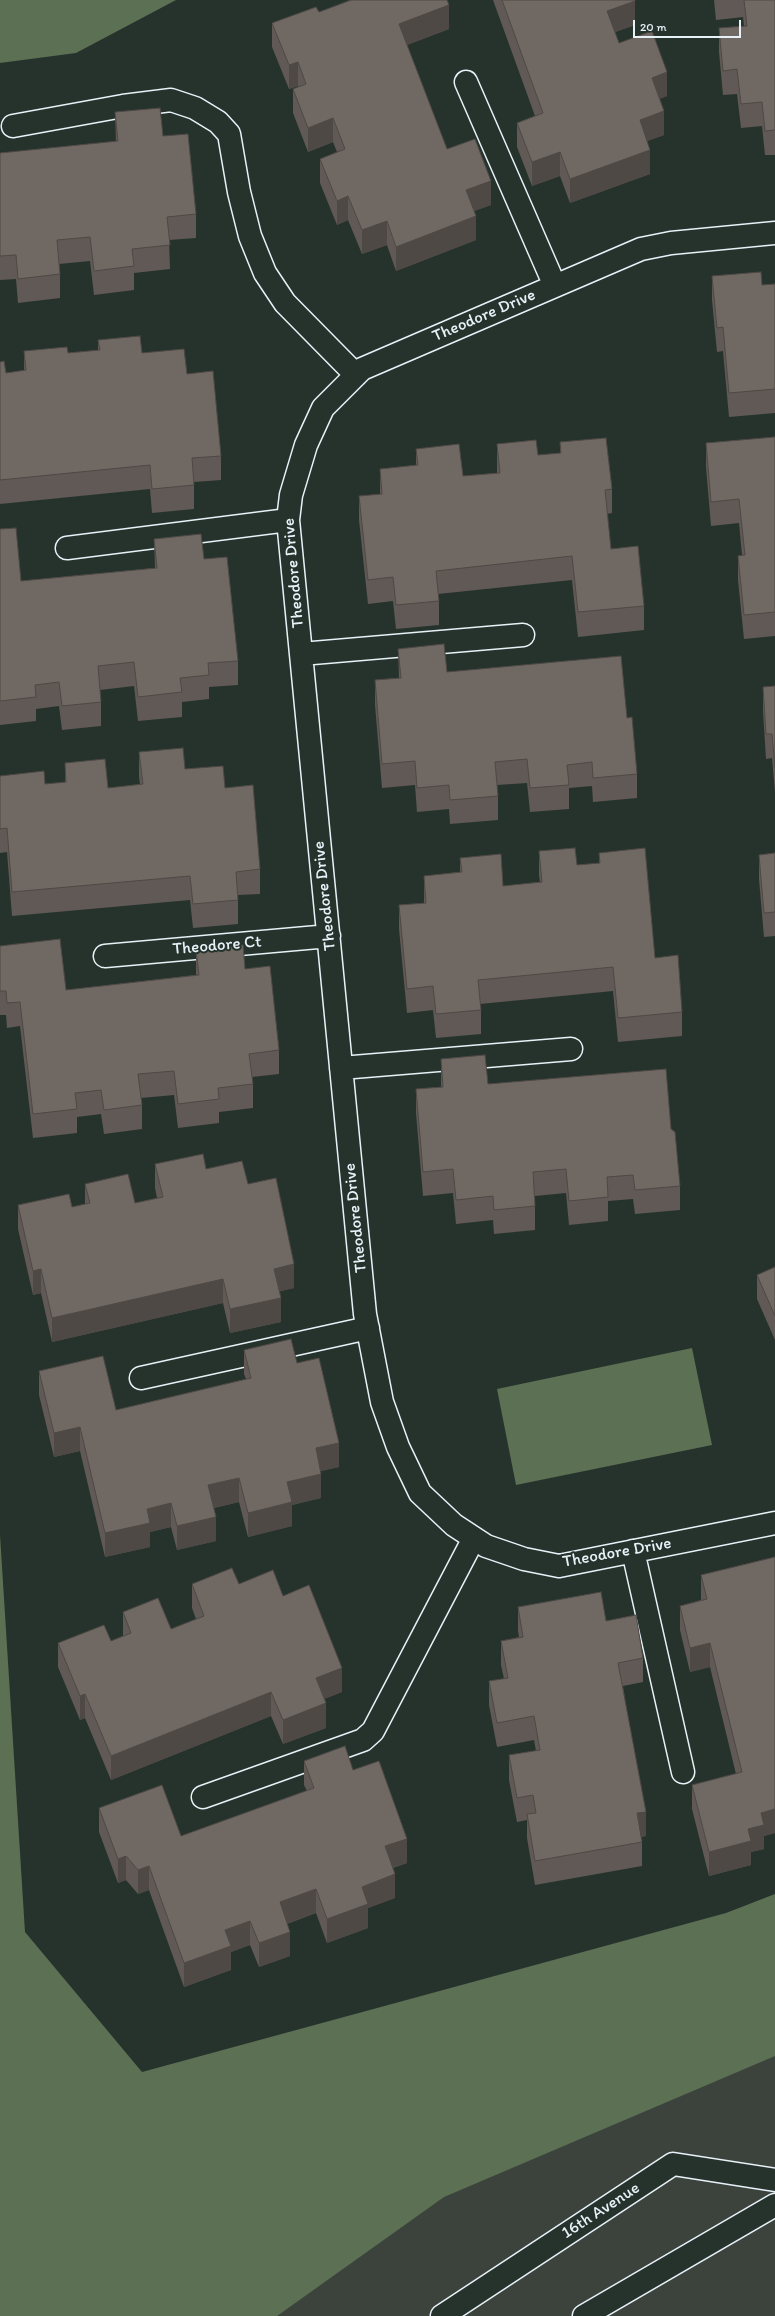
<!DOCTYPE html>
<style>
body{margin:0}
#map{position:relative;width:775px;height:2316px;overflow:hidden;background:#26332d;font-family:Itim,sans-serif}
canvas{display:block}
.scale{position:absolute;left:633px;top:20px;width:108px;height:18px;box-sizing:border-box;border:2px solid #e8f1f8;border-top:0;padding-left:5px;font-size:12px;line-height:14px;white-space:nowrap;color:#e8f1f8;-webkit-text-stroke:3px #26332d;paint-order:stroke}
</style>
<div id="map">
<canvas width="775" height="2316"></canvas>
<div class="scale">20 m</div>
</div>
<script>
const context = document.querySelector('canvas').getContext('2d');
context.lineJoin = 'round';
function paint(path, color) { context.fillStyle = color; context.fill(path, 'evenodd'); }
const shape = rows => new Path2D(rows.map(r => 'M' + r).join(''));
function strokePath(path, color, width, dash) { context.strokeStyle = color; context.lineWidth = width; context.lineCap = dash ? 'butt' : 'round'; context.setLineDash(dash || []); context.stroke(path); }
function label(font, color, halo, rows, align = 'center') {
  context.font = font + ' Itim,sans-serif'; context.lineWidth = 4; context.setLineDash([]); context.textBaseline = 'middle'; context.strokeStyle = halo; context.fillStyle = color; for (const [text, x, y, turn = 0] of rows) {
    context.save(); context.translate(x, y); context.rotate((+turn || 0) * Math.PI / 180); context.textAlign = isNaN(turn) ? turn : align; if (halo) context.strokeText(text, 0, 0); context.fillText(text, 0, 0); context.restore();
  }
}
const built = shape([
 [775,1957,775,2316,0,2316,0,2131]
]);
const green = shape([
 [0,0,176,0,76,53,0,63],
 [692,1348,712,1445,516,1485,497,1389],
 [0,1535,25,1932,142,2072,726,1913,775,1894,775,2056,444,2197,277,2316,0,2316]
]);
const minor = shape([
 [466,82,555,286],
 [13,126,123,106,171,100,195,108,218,122,229,134,239,192,250,236,265,273,285,303,356,375],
 [775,233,671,243,641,249,362,369,323,408,306,445,291,495,288,520,365,1314,382,1402,398,1447,420,1493,454,1525,486,1546,524,1559,559,1566,775,1523],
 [67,548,288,520],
 [301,654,523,635],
 [105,956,329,936],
 [341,1068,571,1049],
 [141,1378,368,1328],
 [633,1551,683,1772],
 [203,1797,363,1740,373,1731,474,1538],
 [442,2316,673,2164,775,2180],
 [584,2316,775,2205]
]);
const wall = shape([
 [493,0,635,0,635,25,615,32,619,43,667,96,659,99,664,135,647,141,650,174,570,203,560,176,532,186,517,147,517,123,535,116],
 [714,0,775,0,775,155,765,155,762,126,741,128,737,94,723,95,719,52,719,28,744,26,743,17,716,20],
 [319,12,449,29,407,45,447,149,491,205,474,211,476,240,396,271,387,245,362,254,348,220,337,225,320,183,320,159,337,152,333,142,308,152,293,113,293,89,298,87,298,86,289,89,272,47,272,23],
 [115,112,163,136,196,214,196,238,169,240,170,269,134,273,134,290,94,295,90,261,59,264,60,274,60,298,18,303,16,279,0,280,0,153,116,142],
 [712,276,762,285,775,284,775,413,729,417,723,351,717,352,712,300],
 [98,340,142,353,187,374,221,456,221,480,194,482,194,509,152,513,150,489,0,504,0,362,6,373,24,371,24,351,68,353,98,350],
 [775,437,775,636,744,639,738,580,738,556,742,555,739,523,711,526,706,467,706,443],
 [560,442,612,489,612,513,607,514,611,549,644,606,644,630,578,637,572,580,438,594,439,601,439,625,396,629,393,601,368,604,359,520,359,496,380,494,380,469,416,465,416,449,463,476,497,473,497,444,538,455,560,453],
 [0,529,21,581,155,568,154,539,204,559,238,661,238,685,209,687,209,699,182,702,182,717,138,721,134,686,100,690,101,702,101,726,62,730,59,706,36,709,36,721,0,725],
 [398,649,447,672,627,718,637,774,637,798,593,802,592,786,569,788,569,809,530,812,527,783,497,785,498,796,498,820,450,824,449,809,417,812,415,785,382,788,375,705,375,680,399,678],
 [775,686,775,792,772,758,766,759,763,711,763,687],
 [139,752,185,769,225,788,260,869,260,894,238,895,238,924,193,928,190,900,12,916,7,852,0,853,0,776,45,784,65,783,65,763,108,788,140,785,139,776],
 [539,851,577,865,599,864,599,853,655,958,682,1012,682,1036,618,1042,613,991,480,1004,481,1010,481,1034,436,1038,433,1010,407,1013,399,929,399,905,424,903,424,876,460,872,460,858,503,886,540,882,539,875],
 [775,853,775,936,764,937,759,879,759,855],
 [0,946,66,990,196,975,196,950,245,969,279,1050,279,1074,252,1077,253,1084,253,1108,219,1112,219,1123,178,1128,174,1095,141,1098,142,1105,142,1129,104,1134,101,1114,77,1117,77,1133,33,1138,20,1026,7,1028,6,1015,0,1015],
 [441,1059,488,1084,671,1129,680,1186,680,1210,635,1214,633,1199,608,1201,608,1221,569,1225,566,1193,535,1196,535,1230,494,1234,493,1220,456,1224,453,1193,423,1196,416,1113,416,1089,441,1087],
 [155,1164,206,1169,248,1184,294,1288,279,1291,281,1322,230,1333,223,1303,52,1342,41,1293,33,1295,18,1229,18,1205,72,1207,85,1204,85,1184,135,1203,157,1198,155,1188],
 [775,1267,775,1340,757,1299,757,1275],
 [244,1350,297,1363,339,1467,321,1471,321,1498,292,1505,292,1526,248,1537,239,1502,214,1508,216,1541,177,1550,171,1527,150,1532,150,1547,105,1557,80,1451,54,1457,39,1395,39,1371,116,1410,246,1379,244,1374],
 [775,1557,775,1833,764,1836,764,1849,751,1852,751,1865,709,1876,692,1809,692,1785,736,1774,710,1667,690,1672,680,1630,680,1606,701,1600,701,1575],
 [192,1584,239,1584,283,1596,342,1692,324,1699,326,1728,283,1744,271,1716,111,1780,85,1718,80,1720,58,1667,58,1643,111,1641,123,1636,123,1612,171,1629,196,1619,192,1608],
 [518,1607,606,1621,643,1658,643,1682,623,1686,646,1836,641,1837,642,1842,642,1866,535,1885,527,1838,527,1820,517,1822,509,1780,509,1755,536,1751,534,1740,497,1747,489,1705,489,1681,504,1679,501,1665,501,1641,519,1637,518,1631],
 [304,1761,353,1770,407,1863,393,1868,395,1898,368,1908,368,1928,327,1943,316,1913,287,1924,290,1956,259,1967,250,1945,231,1952,231,1970,184,1987,149,1890,138,1894,126,1880,118,1883,99,1832,99,1808,181,1836,307,1791,304,1785]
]);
const shadedWall = shape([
 [635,1,635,25,607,35,607,11],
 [449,5,449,29,399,48,399,24],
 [298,62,298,86,289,89,289,65],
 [667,72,667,96,652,102,652,78],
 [664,111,664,135,640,144,640,120],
 [333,118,333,142,308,152,308,128],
 [650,150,650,174,570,203,570,179],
 [560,152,560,176,532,186,532,162],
 [491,181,491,205,466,214,466,190],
 [348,196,348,220,337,225,337,201],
 [476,216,476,240,396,271,396,247],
 [387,221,387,245,362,254,362,230],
 [294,1264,294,1288,274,1293,274,1269],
 [41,1269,41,1293,33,1295,33,1271],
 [223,1279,223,1303,52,1342,52,1318],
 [281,1298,281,1322,230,1333,230,1309],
 [80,1427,80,1451,54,1457,54,1433],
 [339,1443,339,1467,316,1472,316,1448],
 [321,1474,321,1498,292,1505,292,1526,248,1537,248,1513,287,1482],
 [239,1478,239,1502,208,1509,208,1485],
 [171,1503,171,1527,150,1532,150,1547,105,1557,105,1533,147,1509],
 [216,1517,216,1541,177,1550,177,1526],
 [710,1643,710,1667,690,1672,690,1648],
 [342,1668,342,1692,316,1702,316,1678],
 [271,1692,271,1716,111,1780,111,1756],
 [85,1694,85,1718,80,1720,80,1696],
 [326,1703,326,1728,283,1744,283,1720],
 [775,1809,775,1833,764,1836,764,1849,751,1852,751,1865,709,1876,709,1852,748,1829,761,1813],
 [646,1812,646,1836,637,1837,637,1813],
 [407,1839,407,1863,385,1870,385,1846],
 [126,1856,126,1880,118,1883,118,1859],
 [149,1866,149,1890,138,1894,138,1870],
 [395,1874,395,1898,368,1908,368,1928,327,1943,327,1919,362,1887],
 [316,1889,316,1913,280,1926,280,1902],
 [250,1921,250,1945,231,1952,231,1970,184,1987,184,1963,225,1930],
 [290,1932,290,1956,259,1967,259,1943]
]);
const building = shape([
 [351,0,447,0,449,5,399,24,447,149,475,139,491,181,466,190,476,216,396,247,387,221,362,230,348,196,337,201,320,159,345,149,333,118,308,128,293,89,306,84,298,62,289,65,272,23,316,7,319,12,351,0],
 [502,0,635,0,635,1,607,11,619,43,652,31,667,72,652,78,664,111,640,120,650,150,570,179,560,152,532,162,517,123,543,113,502,0],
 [744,0,775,0,775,130,765,131,762,102,741,104,737,69,723,71,719,28,747,26,744,0],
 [160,108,163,136,188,134,196,214,167,217,170,245,132,249,134,266,94,271,90,237,57,240,60,274,18,279,16,255,0,256,0,153,118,141,115,112,160,108],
 [761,272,762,285,775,284,775,389,729,393,723,327,717,328,712,276,761,272],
 [140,336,142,353,184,349,187,374,213,371,221,456,192,458,194,485,152,489,150,465,0,480,0,362,4,361,6,373,26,370,24,351,67,347,68,353,100,350,98,340,140,336],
 [775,437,775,612,744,615,738,556,745,555,739,499,711,502,706,443,775,437],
 [606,438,612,489,605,490,611,549,638,546,644,606,578,612,572,556,436,571,439,601,396,605,393,577,368,580,359,496,382,494,380,469,418,465,416,449,459,444,463,476,500,473,497,444,536,440,538,455,561,453,560,442,606,438],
 [16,528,21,581,157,568,154,539,201,534,204,559,227,557,238,661,208,663,209,675,180,678,182,692,138,697,134,662,98,666,101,702,62,706,59,682,35,685,36,697,0,701,0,529,16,528],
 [444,644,447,672,621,656,627,718,632,717,637,774,593,778,592,762,567,765,569,785,530,788,527,759,495,762,498,796,450,800,449,785,417,788,415,761,382,764,375,680,401,678,398,649,444,644],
 [775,686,775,768,772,734,766,734,763,687,775,686],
 [183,748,185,769,223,766,225,788,253,785,260,869,236,872,238,900,193,904,190,876,12,892,7,828,0,829,0,776,44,771,45,784,66,782,65,763,105,759,108,788,143,784,139,752,183,748],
 [575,848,577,865,600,863,599,853,645,848,655,958,678,955,682,1012,618,1018,613,967,478,980,481,1010,436,1014,433,986,407,989,399,905,426,903,424,876,462,872,460,858,501,854,503,886,542,882,539,851,575,848],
 [775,853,775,912,764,913,759,855,775,853],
 [60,939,66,990,199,975,196,950,243,945,245,969,270,966,279,1050,249,1054,253,1084,218,1088,219,1099,178,1104,174,1071,138,1074,142,1105,104,1110,101,1090,75,1093,77,1109,33,1114,20,1002,7,1003,6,991,0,991,0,946,60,939],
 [485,1055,488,1084,666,1069,671,1129,675,1132,680,1186,635,1190,633,1175,607,1177,608,1197,569,1201,566,1169,533,1172,535,1206,494,1210,493,1196,456,1200,453,1169,423,1172,416,1089,443,1087,441,1059,485,1055],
 [203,1154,206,1169,242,1161,248,1184,276,1178,294,1264,274,1269,281,1298,230,1309,223,1279,52,1318,41,1269,33,1271,18,1205,69,1194,72,1207,90,1203,85,1184,128,1174,135,1203,163,1197,155,1164,203,1154],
 [775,1267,775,1316,757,1275,775,1267],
 [291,1339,297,1363,319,1358,339,1443,316,1448,321,1474,287,1482,292,1502,248,1513,239,1478,208,1485,216,1517,177,1526,171,1503,147,1509,150,1523,105,1533,80,1427,54,1433,39,1371,103,1356,116,1410,251,1378,244,1350,291,1339],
 [775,1557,775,1809,761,1813,764,1825,748,1829,751,1841,709,1852,692,1785,742,1772,710,1643,690,1648,680,1606,707,1599,701,1575,775,1557],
 [232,1568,239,1584,273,1570,283,1596,309,1585,342,1668,316,1678,326,1703,283,1720,271,1692,111,1756,85,1694,80,1696,58,1643,104,1625,111,1641,131,1633,123,1612,158,1598,171,1629,204,1616,192,1584,232,1568],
 [601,1592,606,1621,636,1615,643,1658,618,1663,646,1812,637,1813,642,1842,535,1861,527,1814,536,1813,533,1795,517,1798,509,1755,540,1750,534,1716,497,1723,489,1681,508,1678,501,1641,523,1637,518,1607,601,1592],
 [345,1746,353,1770,379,1761,407,1839,385,1846,395,1874,362,1887,368,1904,327,1919,316,1889,280,1902,290,1932,259,1943,250,1921,225,1930,231,1946,184,1963,149,1866,138,1870,126,1856,118,1859,99,1808,162,1785,181,1836,314,1788,304,1761,345,1746]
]);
const streetNames = [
 ["Theodore Drive",484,316,-23],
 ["Theodore Drive",294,573,-95],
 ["Theodore Drive",325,896,-96],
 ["Theodore Ct",217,946,-5],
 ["Theodore Drive",356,1218,-96],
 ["Theodore Drive",617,1553,-10],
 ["16th Avenue",601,2211,-33]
];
paint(built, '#3c433d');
paint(green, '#5c7054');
strokePath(minor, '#e8f1f8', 25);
strokePath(minor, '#26332d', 22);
paint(wall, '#605955');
paint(shadedWall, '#4e4945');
paint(building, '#706863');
strokePath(building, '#4e4945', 1);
label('17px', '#e8f1f8', '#26332d', streetNames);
</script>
